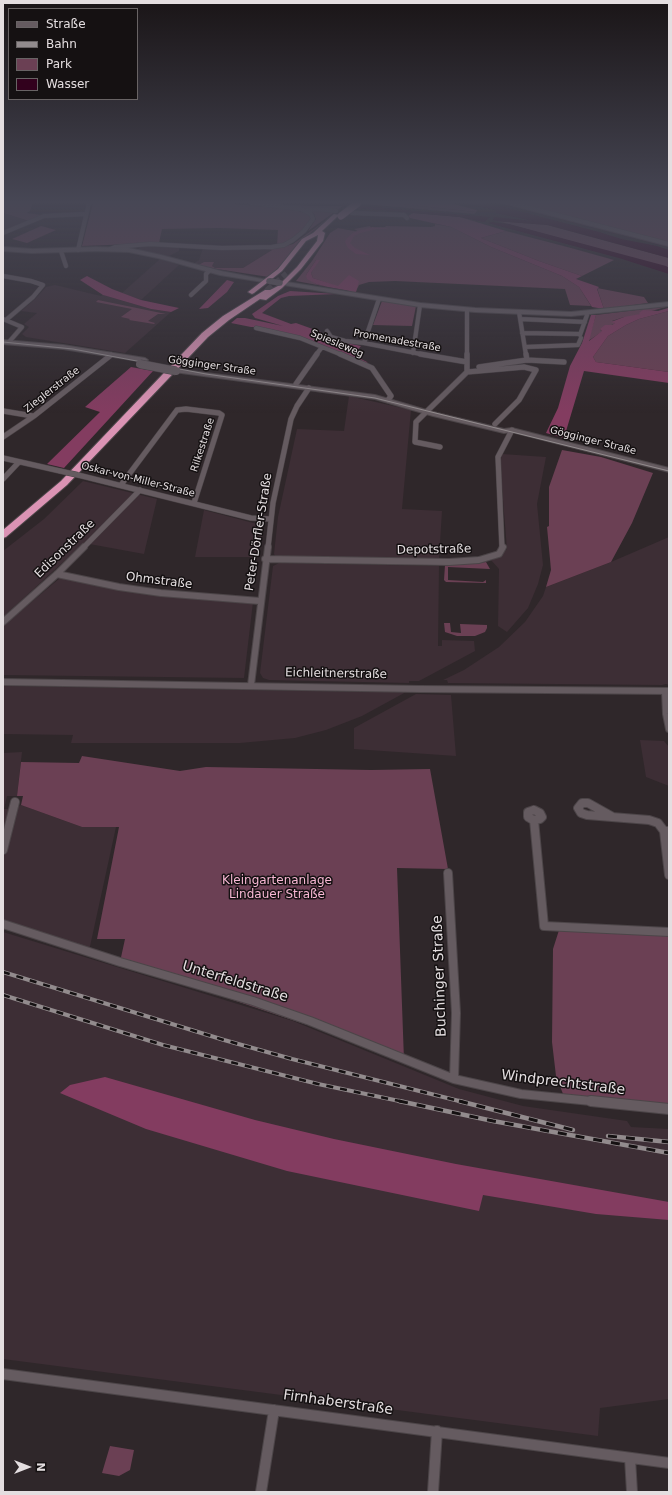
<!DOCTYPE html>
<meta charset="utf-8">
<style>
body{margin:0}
#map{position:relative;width:672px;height:1495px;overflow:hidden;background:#2f272a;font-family:"DejaVu Sans",sans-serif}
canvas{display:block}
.frame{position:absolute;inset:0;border:4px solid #e4dee0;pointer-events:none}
.legend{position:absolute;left:8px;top:8px;width:130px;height:92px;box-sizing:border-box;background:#151112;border:1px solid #686364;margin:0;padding:5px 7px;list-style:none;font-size:12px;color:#e4dee0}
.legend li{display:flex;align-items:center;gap:8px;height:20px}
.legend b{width:20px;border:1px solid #686364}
.north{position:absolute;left:8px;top:1447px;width:40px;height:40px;-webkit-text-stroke:3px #151112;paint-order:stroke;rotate:90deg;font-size:11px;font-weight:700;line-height:16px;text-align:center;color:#e4dee0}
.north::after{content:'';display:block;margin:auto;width:14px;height:18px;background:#e4dee0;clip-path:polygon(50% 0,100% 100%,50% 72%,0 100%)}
</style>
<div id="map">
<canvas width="672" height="1495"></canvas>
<div class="frame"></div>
<ul class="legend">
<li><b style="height:5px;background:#655b60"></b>Straße</li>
<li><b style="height:5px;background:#928b8d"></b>Bahn</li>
<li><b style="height:11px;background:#6b4054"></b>Park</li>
<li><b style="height:11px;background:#32011d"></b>Wasser</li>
</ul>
<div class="north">N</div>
</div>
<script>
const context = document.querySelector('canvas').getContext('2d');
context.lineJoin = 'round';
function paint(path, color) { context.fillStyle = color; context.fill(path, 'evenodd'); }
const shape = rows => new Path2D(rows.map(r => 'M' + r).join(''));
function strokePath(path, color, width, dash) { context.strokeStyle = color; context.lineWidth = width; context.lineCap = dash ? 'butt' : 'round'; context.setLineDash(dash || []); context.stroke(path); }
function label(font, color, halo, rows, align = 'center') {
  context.font = font + ' "DejaVu Sans",sans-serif'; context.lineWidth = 3; context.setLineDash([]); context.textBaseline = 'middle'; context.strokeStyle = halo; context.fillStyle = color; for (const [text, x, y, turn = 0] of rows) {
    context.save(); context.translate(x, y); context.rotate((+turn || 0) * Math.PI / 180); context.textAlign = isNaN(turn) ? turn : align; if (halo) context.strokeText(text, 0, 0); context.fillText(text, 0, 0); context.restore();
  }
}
const built = shape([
 [3,213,29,221,3,231],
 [141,246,179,246,179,251,169,256,137,250],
 [203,248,272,250,243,268,215,268,212,266,213,262,204,262,198,265,193,264,199,260],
 [160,259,179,265,141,300,122,293],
 [55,285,101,296,103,295,151,309,171,312,125,353,26,337,22,334,29,327,24,324,37,313,21,311,35,299,46,287],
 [349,396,411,410,402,509,442,511,439,559,275,556,274,554,278,517,297,429,344,431],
 [502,454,546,457,537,504,543,565,538,584,528,608,507,632,498,626,499,569,491,560,499,557,507,549,500,463],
 [83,481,157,499,144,554,84,543,3,617,3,551,44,519],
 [204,510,261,525,263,528,259,557,195,557],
 [669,537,669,685,666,684,662,685,448,683,447,680,443,680,464,670,499,647,525,622,543,596,546,587,611,562],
 [279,563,439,566,438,646,442,646,442,640,474,641,475,651,419,681,409,681,409,683,269,680,263,678,260,673,273,566],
 [60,578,253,602,244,678,3,675,3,626],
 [3,686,306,691,406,692,362,716,326,730,295,738,240,743,71,743,73,735,3,734],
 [416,694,451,695,456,756,354,749,354,728],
 [640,740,664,741,669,747,669,786,646,777],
 [22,752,17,796,7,796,4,809,13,809,21,805,82,827,116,827,89,951,3,924,3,753],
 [3,932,293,1021,459,1089,523,1106,627,1121,631,1127,669,1129,669,1399,600,1408,598,1436,3,1359]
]);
const green = shape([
 [3,203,33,203,30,211,27,213,42,215,29,221,3,213],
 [93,203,226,203,296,210,308,214,311,217,307,226,293,239,277,246,278,230,219,228,162,229,159,243,82,246],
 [364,203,392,203,476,212,474,214,363,204],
 [499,203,509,203,669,245,669,247],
 [514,203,669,203,669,243],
 [272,204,314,206,343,206,308,231,316,219,314,214,310,211],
 [329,218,303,239,284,262,269,277,217,269,198,265,204,262,214,262,212,266,215,268,243,268,272,250,264,249,278,248,293,244],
 [497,221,547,225,669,258,669,268],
 [435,224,451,227,491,247,562,276,579,287,591,306,570,305,565,289,395,281,369,282,359,285,355,293,313,278,311,273,319,260,316,260,306,275,316,284,328,287,296,281,312,261,330,233,338,228,359,232,354,229,370,226,371,228,385,227,386,226,431,227,435,226],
 [41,226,56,230,27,243,12,239],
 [506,231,571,248,614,260,582,276,539,261,481,238],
 [597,288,644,297,648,303,604,309],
 [98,300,166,314,158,314,148,321,155,323,154,324,129,320,130,319,121,317,132,309,96,302],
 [382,301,416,306,412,326,373,325],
 [669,306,631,317,624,317,612,321,616,323,600,330,603,331,588,341,596,315],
 [669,311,669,372,596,362,593,357,608,336,626,325,639,319],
 [562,450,601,457,653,473,632,523,611,562,546,587,551,570,547,527,549,526,549,487],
 [486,562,490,569,448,567,448,580,483,582,486,580,486,583,446,582,444,580,445,565],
 [444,623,450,623,451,632,461,633,460,624,487,625,487,628,485,632,475,636,457,636,445,632],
 [82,756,180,771,206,767,371,770,430,769,448,869,397,868,404,1060,367,1045,120,962,125,939,97,939,119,827,82,827,21,805,23,796,17,796,21,762,79,763],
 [560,927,669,932,669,1109,565,1099,556,1076,552,1042,553,949],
 [110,1446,134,1450,130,1470,119,1476,102,1473]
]);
const forest = shape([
 [392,203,450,203,477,210,476,212],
 [413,213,460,217,506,231,481,238,539,261,582,276,576,279,599,287,597,289,604,309,592,307,579,287,562,276,491,247,451,227,410,218,408,216],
 [372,227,387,228,387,229,377,229,360,233,354,236,350,243,355,248,370,255,356,254,348,248,345,242,347,238,354,232],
 [316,260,320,260,311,273,313,278,338,286,349,275,359,281,356,292,328,287,316,284,307,279,306,275],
 [87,276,112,289,141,300,179,308,171,312,151,309,110,297,103,295,80,280],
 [227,280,234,282,227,292,208,308,199,309],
 [290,291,337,294,289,296,281,298,262,313,291,324,296,323,321,332,319,335,328,339,361,346,353,355,367,362,369,367,300,338,259,327,251,327,231,323,237,318,245,318,283,326,255,318,252,314,278,296],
 [668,308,669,311,639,319,626,325,608,336,593,357,596,362,669,372,669,383,584,371,564,438,546,433,558,408,570,366,582,343,591,315,596,315,589,341,602,331,600,329,605,325,612,325,615,323,611,322,624,317,640,314,639,313,643,310,658,311],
 [131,367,153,371,64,468,47,464,100,412,85,407],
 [105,1077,255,1120,334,1139,456,1164,669,1202,669,1220,596,1214,483,1195,479,1211,287,1171,146,1129,60,1093,70,1085]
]);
const water = shape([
 [465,203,485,203,507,208,599,232,621,239,657,246,669,250,669,258,548,225,495,221,493,220,494,217,533,221,496,213,495,210],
 [361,206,428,212,490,217,484,222,460,217,358,208],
 [492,222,509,224,666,266,669,268,669,274,619,258,488,223]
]);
const canal = shape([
 [320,203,336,203,361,207,359,208,320,203]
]);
const highwayTunnel = shape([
 [267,291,287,274]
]);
const streetFar4 = shape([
 [511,203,669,244],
 [305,211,317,209,336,211],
 [352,213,404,215,407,218],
 [3,233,44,216,86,214],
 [110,249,115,247,150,244,222,248,272,247,284,245,293,240,304,231,313,219,311,214,301,209,252,203],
 [78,250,89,203],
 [61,251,66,266],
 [3,276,31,281,43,285,33,297,6,320],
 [191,295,206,281,206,274,210,270],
 [467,310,467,355],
 [519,312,526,355],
 [3,319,22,327,9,342],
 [520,319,585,322],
 [256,328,300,338,342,355],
 [327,331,331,337,345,341,364,343,426,355],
 [522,333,580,334],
 [580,335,587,315,586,313],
 [364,343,379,299],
 [525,347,578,345,581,338],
 [413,353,420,305],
 [316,355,322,347]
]);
const streetFar3 = shape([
 [340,354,372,368,391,396,388,400],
 [420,354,467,362],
 [526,354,527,360],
 [479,367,527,360,564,362],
 [467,372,524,367,536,370,519,400,495,424],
 [296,384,317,354],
 [3,411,33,416],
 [3,437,34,416,111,355],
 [440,447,415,442,416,422,467,372,467,354],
 [3,458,60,471],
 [78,475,251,518,270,519],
 [3,479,19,462],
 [121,485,177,410,186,409,219,413,222,415,194,503],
 [83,548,140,490],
 [268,548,273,503,291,419,297,406,309,388],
 [502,548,498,457,512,430]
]);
const streetFar2 = shape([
 [265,559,449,562,479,560,499,554,503,547],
 [57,574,119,587,161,593,260,601],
 [3,622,57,574,84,547],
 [251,685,268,547],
 [665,691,666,714,669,729]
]);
const streetFar1 = shape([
 [534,810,540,813,542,817,540,819,533,820,528,817,528,812,534,810],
 [613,817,588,803,582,803,578,808,581,813,587,815,649,820,658,823,664,831,669,831],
 [534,820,544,926,669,932],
 [664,831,669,875],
 [3,850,15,802],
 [448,873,456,1013,454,1079],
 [3,924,120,962,253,1001,310,1021,454,1079,521,1094,601,1102]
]);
const street = shape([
 [591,1101,669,1109],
 [3,1374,669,1463],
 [630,1458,632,1492],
 [261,1492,274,1410],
 [433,1492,437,1431]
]);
const secondary = shape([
 [3,247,32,249,96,247,129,248,161,255,221,271,272,281,269,283,220,275,158,258,129,252,96,251,32,253,3,251,3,247],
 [280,281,420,303,475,308,571,312,669,302,669,306,571,316,475,312,420,307,278,284,278,282,280,281],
 [3,340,63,345,145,358,148,360,145,362,63,349,3,344,3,340],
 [176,369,375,395,437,413,504,429,512,428,669,468,669,472,512,432,504,433,433,416,375,399,174,372,174,370,176,369],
 [3,679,420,686,669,688,669,694,420,692,3,685,3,679]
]);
const highway = shape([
 [334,214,339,215,322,231,325,233,323,241,301,269,282,288,266,300,260,299,229,320,208,337,67,485,6,537,3,538,3,530,61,481,202,333,223,316,265,290,270,290,278,286,297,267,317,241,318,235,306,241,282,271,254,293,252,294,248,292,278,269,302,239,313,233,334,214]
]);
const tram = shape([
 [3,342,73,349,206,374,375,398,669,471]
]);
const railFar1 = shape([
 [3,972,224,1040,292,1059,463,1102],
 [3,995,163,1045,318,1084,404,1102]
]);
const rail = shape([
 [399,1101,493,1121,669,1153],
 [459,1101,573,1130],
 [608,1136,669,1142]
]);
const streetBridge = shape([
 [60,471,78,475]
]);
const secondaryBridgeFar1 = shape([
 [269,281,280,283]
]);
const secondaryBridge = shape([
 [140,364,176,371]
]);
const highwayBridge = shape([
 [341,216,358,203]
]);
const farStreetnames = [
 ["Promenadestraße",397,341,10],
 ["Spiesleweg",337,344,23],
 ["Gögginger Straße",212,366,8],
 ["Zieglerstraße",52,390,-38],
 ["Gögginger Straße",593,441,14],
 ["Rilkestraße",203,445,-72],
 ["Oskar-von-Miller-Straße",138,480,14]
];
const streetNames = [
 ["Peter-Dörfler-Straße",259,532,-81],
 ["Edisonstraße",65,549,-44],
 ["Depotstraße",434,550,-1],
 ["Ohmstraße",159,581,7],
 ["Eichleitnerstraße",336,674,1]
];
const parkNames = [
 ["Kleingartenanlage",277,881],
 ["Lindauer Straße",277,895]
];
const nearStreetnames = [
 ["Buchinger Straße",440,976,-92],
 ["Unterfeldstraße",235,982,17],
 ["Windprechtstraße",563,1083,7],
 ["Firnhaberstraße",338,1403,8]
];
paint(built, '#3d2e35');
paint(green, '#6b4054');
paint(forest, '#833c60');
paint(water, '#32011d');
paint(canal, '#32011d');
strokePath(highwayTunnel, '#4a4245', 7, [7, 3.5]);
strokePath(streetFar4, '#4c4548', 5);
strokePath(streetFar3, '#4c4548', 6);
strokePath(streetFar2, '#4c4548', 8);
strokePath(streetFar1, '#4c4548', 10);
strokePath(street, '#4c4548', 12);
strokePath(secondary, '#4c4548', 2);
strokePath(highway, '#4c4548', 2);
strokePath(streetFar4, '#655b60', 4);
strokePath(streetFar3, '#655b60', 5);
strokePath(streetFar2, '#655b60', 6);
strokePath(streetFar1, '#655b60', 8);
strokePath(street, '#655b60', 10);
paint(secondary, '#655b60');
paint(highway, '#db93b4');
strokePath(tram, '#928b8d', 1);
strokePath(railFar1, '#928b8d', 4);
strokePath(rail, '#928b8d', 4.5);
strokePath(railFar1, '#151112', 2.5, [7]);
strokePath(rail, '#151112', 3, [9]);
strokePath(streetBridge, '#4c4548', 6, []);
strokePath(secondaryBridgeFar1, '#4c4548', 6, []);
strokePath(secondaryBridge, '#4c4548', 9, []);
strokePath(highwayBridge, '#4c4548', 8, []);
strokePath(streetBridge, '#655b60', 5);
strokePath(secondaryBridgeFar1, '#655b60', 5.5);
strokePath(secondaryBridge, '#655b60', 8);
strokePath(highwayBridge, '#db93b4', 7);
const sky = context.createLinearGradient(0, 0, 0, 413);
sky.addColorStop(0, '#1a1517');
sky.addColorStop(0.49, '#474755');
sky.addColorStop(1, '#47475500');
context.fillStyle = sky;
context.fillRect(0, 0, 672, 413);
label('10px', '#e4dee0', '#151112', farStreetnames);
label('12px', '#e4dee0', '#151112', streetNames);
label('12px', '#f8b8d4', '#151112', parkNames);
label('14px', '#e4dee0', '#151112', nearStreetnames);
</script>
